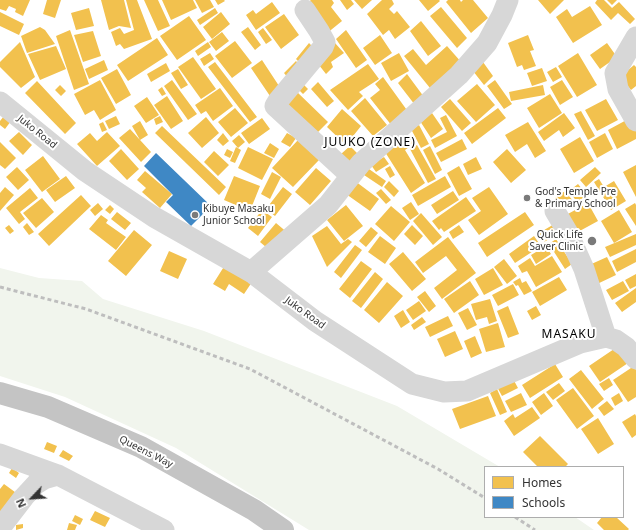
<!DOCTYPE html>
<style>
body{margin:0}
#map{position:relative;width:636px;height:530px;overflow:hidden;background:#fff;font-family:"Noto Sans",sans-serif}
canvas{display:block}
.legend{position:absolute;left:484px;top:466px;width:140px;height:52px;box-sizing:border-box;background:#fff;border:1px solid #adadad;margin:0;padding:5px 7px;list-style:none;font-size:12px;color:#333}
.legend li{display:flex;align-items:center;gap:8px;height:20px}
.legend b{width:20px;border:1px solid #adadad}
.north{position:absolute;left:12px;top:478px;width:40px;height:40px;-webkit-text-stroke:3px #fff;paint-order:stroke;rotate:245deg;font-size:11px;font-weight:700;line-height:16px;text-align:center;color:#333}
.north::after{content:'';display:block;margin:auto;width:14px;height:18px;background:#333;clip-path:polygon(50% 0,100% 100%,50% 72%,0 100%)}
</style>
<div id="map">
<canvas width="636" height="530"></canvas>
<ul class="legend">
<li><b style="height:11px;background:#f2c14e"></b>Homes</li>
<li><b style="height:11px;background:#3f88c5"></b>Schools</li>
</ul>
<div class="north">N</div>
</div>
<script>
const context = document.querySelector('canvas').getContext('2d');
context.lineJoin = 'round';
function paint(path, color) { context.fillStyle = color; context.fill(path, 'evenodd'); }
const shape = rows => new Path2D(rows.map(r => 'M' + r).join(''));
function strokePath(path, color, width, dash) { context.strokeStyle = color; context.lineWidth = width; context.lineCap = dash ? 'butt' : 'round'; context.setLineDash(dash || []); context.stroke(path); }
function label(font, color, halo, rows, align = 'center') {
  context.font = font + ' "Noto Sans",sans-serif'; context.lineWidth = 4; context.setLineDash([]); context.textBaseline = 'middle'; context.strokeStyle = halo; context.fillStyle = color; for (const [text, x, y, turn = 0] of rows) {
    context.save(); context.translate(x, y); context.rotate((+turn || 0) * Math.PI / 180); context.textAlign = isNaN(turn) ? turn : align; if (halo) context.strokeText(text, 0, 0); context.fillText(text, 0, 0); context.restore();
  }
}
const green = shape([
 [0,268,39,278,82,281,103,299,204,331,397,406,500,467,485,467,485,517,575,517,594,530,309,530,176,448,65,397,0,376]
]);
const homes = shape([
 [0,0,30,0,23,16,15,12,16,9,9,6,6,11,0,9],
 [47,0,61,0,55,18,43,14],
 [101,0,124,0,131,28,119,26,109,30],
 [126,0,137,0,152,39,124,49,120,44,116,46,111,32,120,28,124,34,134,30],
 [144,0,158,0,170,26,158,31],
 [162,0,193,0,197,8,171,20],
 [195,0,210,0,214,7,202,13],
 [215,0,224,0,225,1,218,5],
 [311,0,332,0,334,3,331,7,342,21,326,34,306,4],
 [340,0,351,0,354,4,347,10],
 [354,0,372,0,362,9],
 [382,0,392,0,394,4,389,9,394,14,397,11,410,27,395,39,389,30,383,35,367,14],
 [419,0,439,0,440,1,428,11],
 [448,0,460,0,461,2,463,0,473,0,488,18,471,33,446,2],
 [538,0,564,0,550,14],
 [597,0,604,0,612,8,619,2,635,19,630,24,618,13,611,20,595,3],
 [607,0,617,0,612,5],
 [272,2,280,13,256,30,246,15,253,10,256,14],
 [590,6,602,25,573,43,556,17,567,9,572,17],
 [441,7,467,38,457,48,430,16],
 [89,8,94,26,76,30,71,13],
 [215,8,218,13,200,25,197,20],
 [0,12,24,24,19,35,0,26],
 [221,12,230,24,212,39,203,27],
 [284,14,299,35,281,49,265,27],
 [189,16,206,40,177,60,160,36],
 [421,21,441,46,428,56,410,31],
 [40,27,45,30,55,44,27,53,21,36],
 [248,27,261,45,255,50,241,32],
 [263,28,272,40,266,44,258,32],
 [70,30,89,84,74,90,56,36],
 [346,30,367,60,356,68,336,39],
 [93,31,101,56,83,62,74,35],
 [222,32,229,41,216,51,209,42],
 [380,35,392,53,375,65,363,48],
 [528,35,534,50,530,51,536,66,524,70,522,65,517,67,508,43],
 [157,38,168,55,128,81,117,65],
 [235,41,252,63,232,78,215,56],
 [20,42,35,77,21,88,0,67,0,62],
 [208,42,211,47,198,56,195,51],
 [309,43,315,49,302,65,296,59],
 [335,43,344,53,331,62,333,67,326,74,315,60],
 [607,43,617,57,600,69,590,55],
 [56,46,66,69,40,80,28,54],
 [447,46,462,63,430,88,404,56,413,49,426,65],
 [210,53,214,59,204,66,200,59],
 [399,53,409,71,391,81,381,63],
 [578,53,597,85,577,97,558,66],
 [193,57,216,89,201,99,178,67],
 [104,60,108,70,89,79,85,69],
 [262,60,281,89,270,96,251,68],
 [296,61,302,68,290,80,284,73],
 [215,62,257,117,250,122,208,67],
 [483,62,493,76,484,85,473,71],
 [166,63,170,71,151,82,147,74],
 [368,64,379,79,359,92,363,96,348,110,330,90],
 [634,65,636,67,636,86,631,90,620,77],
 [556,67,562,77,553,82,547,72],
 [542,68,547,81,532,86,527,73],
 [117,69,131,95,116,104,101,78],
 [178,69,188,85,181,89,171,73],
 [407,74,424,97,415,105,398,83],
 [383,77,409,113,392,126,370,98,380,90,375,84],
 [100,80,116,110,100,120,94,110,85,115,74,94],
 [172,80,197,114,188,120,164,86],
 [495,80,512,104,504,109,487,86],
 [562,80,573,97,560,105,550,87],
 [37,81,76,123,65,134,25,93],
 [300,81,308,89,303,94,295,86],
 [318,82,334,101,327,107,311,89],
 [477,84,495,105,476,122,457,101],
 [60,85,66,91,61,96,55,90],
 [543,85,545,95,511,101,509,92],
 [162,87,166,94,162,96,158,90],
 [220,88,233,106,213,121,206,111,201,114,195,105],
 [295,90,328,122,315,135,282,104],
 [550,94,562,113,539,128,527,108],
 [167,96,183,121,171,129,154,105],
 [147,97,159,115,146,123,134,106],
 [365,98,387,125,373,136,351,111],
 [450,99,471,123,462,131,441,107],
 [606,99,618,120,597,131,585,110],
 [235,108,248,123,231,137,218,122],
 [498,108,506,118,472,144,464,133],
 [342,109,361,126,346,145,327,127],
 [581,111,595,136,588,140,574,114],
 [432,113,443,129,431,138,420,121],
 [564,113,575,128,563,137,559,130,544,141,538,132],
 [446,115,457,136,435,148,431,140,447,132,440,118],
 [4,116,11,121,5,129,0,125,0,121],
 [116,116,120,124,109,129,105,121],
 [160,116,163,122,156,125,154,119],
 [206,117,219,133,202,148,188,133],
 [632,117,636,126,636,139,617,149,608,130],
 [262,118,270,129,249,144,241,133],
 [140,121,148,135,140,140,132,126],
 [103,122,107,130,102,132,99,124],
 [528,122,546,151,535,158,527,144,515,152,505,135],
 [419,125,429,144,421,148,411,129],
 [162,126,226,187,219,195,155,133],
 [130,129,151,152,141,162,119,138],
 [19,132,32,145,23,155,9,141],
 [107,132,120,146,97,166,77,144,90,133,97,141],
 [223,133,229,141,223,146,217,140],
 [287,133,296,138,290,147,281,142],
 [605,133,613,149,597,158,589,142],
 [239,135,245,142,238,148,232,141],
 [411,136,415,143,405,150,425,183,411,193,385,152],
 [580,137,594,161,574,173,560,149],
 [462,139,467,149,441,162,436,153],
 [298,140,319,160,293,187,272,168],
 [0,142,16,158,5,169,0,165],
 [270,143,279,149,274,158,264,153],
 [417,145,436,179,428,183,410,149],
 [350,146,359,155,349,164,341,154],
 [430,146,442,170,435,174,423,150],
 [236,147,241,150,235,163,230,161],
 [248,147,273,159,262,180,238,168],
 [121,149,139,169,127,180,109,161],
 [227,149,233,152,230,158,224,155],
 [507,149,526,170,511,183,493,162],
 [214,151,229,165,218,176,204,162],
 [43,156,60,179,42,192,25,170],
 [384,157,389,164,376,172,371,165],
 [476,157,482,169,468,175,463,164],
 [636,165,636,197,623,172],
 [390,166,395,175,390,178,385,169],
 [459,166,472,189,459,196,447,173],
 [17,167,29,180,18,190,6,177],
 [595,167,601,173,586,187,580,180],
 [316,168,331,181,310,205,295,192],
 [369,169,386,181,382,187,364,175],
 [145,171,172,194,160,208,142,192,146,188,137,180],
 [272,172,281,177,270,199,261,194],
 [66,176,75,188,55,202,46,190],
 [234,176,260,186,250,211,224,200],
 [445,176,451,187,418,206,412,195],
 [599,179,604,187,614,181,626,201,611,210,594,182],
 [355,181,379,199,370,211,346,194],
 [389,181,399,191,394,197,384,187],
 [578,184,587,195,577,202,569,191],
 [5,187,14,195,0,211,0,193],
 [283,187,292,194,275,216,266,209],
 [489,187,508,214,479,235,468,220,481,211,472,198],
 [30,188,38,198,20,212,25,219,19,224,6,208],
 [381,189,391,200,386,204,376,193],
 [453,191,459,200,437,214,431,205],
 [565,191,574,202,563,209,555,198],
 [81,195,91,206,49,246,38,234],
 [466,197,476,211,444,232,441,228,439,230,432,221],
 [42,198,54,212,36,228,23,213],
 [411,202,419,214,410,220,402,208],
 [98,203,103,209,95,216,90,210],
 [588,203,598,221,576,233,566,215],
 [635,203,636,205,636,226,625,209],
 [110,205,114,209,110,214,105,210],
 [346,205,363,226,344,241,327,220],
 [391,206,410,222,394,241,375,224],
 [262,210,272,217,258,236,248,228],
 [619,210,632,232,614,243,601,221],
 [117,212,131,223,125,230,111,219],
 [525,212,534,225,487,257,478,243],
 [421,213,442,237,433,245,413,221],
 [101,215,108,220,106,223,126,237,116,250,89,229],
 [27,223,34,232,29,235,23,227],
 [276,223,289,234,273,253,260,242],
 [556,223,561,232,544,242,539,233],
 [9,225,14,231,10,234,5,228],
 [412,225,423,236,415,245,404,234],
 [459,225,464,232,453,239,449,232],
 [327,226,341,244,348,239,352,242,327,267,312,236],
 [371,227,378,233,366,247,359,241],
 [134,230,152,245,126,276,108,261],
 [636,234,636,245,610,257,605,247],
 [380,236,396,248,385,264,368,252],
 [534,236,541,246,515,263,509,254],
 [448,237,476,273,442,299,434,288,457,270,446,256,423,273,415,262],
 [556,239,572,264,565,269,549,244],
 [355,245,362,250,341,278,334,272],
 [546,246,551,254,536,264,531,255],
 [636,249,636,262,617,272,612,261],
 [169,251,187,259,178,279,160,271],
 [403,252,426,279,412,291,389,264],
 [552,256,562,272,536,287,527,271,522,273,518,266,530,258,535,266],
 [607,257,616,275,595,285,587,266],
 [504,259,517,276,507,284,494,267],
 [361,261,372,269,350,298,339,289],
 [225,265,252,282,244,294,229,284,225,291,213,284],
 [493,268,503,285,484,295,475,279],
 [375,272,383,279,361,308,352,301],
 [636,274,636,286,630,289,625,280],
 [559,277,567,290,540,306,532,292],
 [520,278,522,283,526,281,532,291,524,295,518,285,516,286,513,282],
 [470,281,479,295,454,313,444,299],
 [623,281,629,291,612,300,606,290],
 [387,282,403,296,379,323,364,310],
 [513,284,519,295,498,306,492,295],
 [636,288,636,302,622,312,615,303],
 [425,291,436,306,429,312,417,297],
 [490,299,497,321,489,324,487,317,476,320,471,304],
 [419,301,426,311,413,320,406,310],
 [508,306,519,334,508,338,497,311],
 [536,306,541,315,532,320,527,311],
 [468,308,477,325,467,330,458,313],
 [403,310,410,322,401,328,394,316],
 [448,316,453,326,430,337,425,327],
 [422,317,426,322,414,330,411,325],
 [498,323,505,347,486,352,479,329],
 [455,331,463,349,445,357,437,339],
 [475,336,482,353,471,358,464,341],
 [617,347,628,363,600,382,589,366],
 [555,364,563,377,530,398,522,385],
 [634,366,636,370,636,397,628,402,613,380],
 [581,370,604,399,592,409,569,379],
 [512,377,518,388,502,396,496,385],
 [609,378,613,385,604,391,599,384],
 [559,383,565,391,553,400,546,392],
 [573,388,594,416,577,429,556,400],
 [497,389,507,412,500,415,490,393],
 [521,393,527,405,511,412,505,401],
 [544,393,553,406,541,415,532,402],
 [619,393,623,401,615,406,611,398],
 [488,396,496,416,460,429,452,409],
 [607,401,614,409,604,416,598,408],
 [532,407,540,418,514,436,504,421,513,414,515,418],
 [635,414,636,416,636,435,632,438,622,422],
 [598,418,614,444,598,454,581,429],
 [540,436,568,464,565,467,538,467,523,452],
 [47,442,57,446,54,453,44,449],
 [63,450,73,456,69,461,59,456],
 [12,468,19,473,16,478,9,473],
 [4,484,19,495,0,519,0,489],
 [95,511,110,518,105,527,90,520],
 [75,515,83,519,80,525,72,521],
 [602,517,616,517,629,529,628,530,604,530,597,523],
 [69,523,77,525,75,530,67,530],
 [23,524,23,528,16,530,16,525]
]);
const schools = shape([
 [156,153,211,206,191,226,166,202,173,195,144,166]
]);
const minor = shape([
 [305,10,319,31,325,42,323,47,278,101,275,106,351,176],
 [636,37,615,73,618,89,636,121],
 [0,102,85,171,154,217,251,272,315,321,412,384,444,392,467,391,580,343,606,337,616,340,626,347,636,359],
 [555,211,568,233,584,269,606,337],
 [251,272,328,205,361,163,459,75,487,43,502,15,508,0],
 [0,454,58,475,164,530],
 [1,527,24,497,36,484,44,479,58,475]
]);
const highway = shape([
 [0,393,48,407,141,447,254,510,283,530]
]);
const rail = shape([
 [0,287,86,309,250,369,438,469,485,498],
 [515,517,535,530]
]);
const markers = [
 [527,198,4,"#7a7a7a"],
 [195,215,4,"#7a7a7a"],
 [592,241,5,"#7a7a7a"]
];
const streetNames = [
 ["Juko Road",37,132,39],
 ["Juko Road",305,313,36],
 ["Queens Way",146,452,27]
];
const poiNames = [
 ["God's Temple Pre",535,192],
 ["& Primary School",535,204],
 ["Kibuye Masaku",203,209],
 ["Junior School",203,221],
 ["Quick Life",583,235,"right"],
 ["Saver Clinic",583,247,"right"]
];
const quarterNames = [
 ["JUUKO (ZONE)",370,143],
 ["MASAKU",569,335]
];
paint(green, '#f1f5ed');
paint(homes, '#f2c14e');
paint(schools, '#3f88c5');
strokePath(minor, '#d7d7d7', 21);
strokePath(highway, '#c4c4c4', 22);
strokePath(rail, '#bebebe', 3, [4, 3]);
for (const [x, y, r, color] of markers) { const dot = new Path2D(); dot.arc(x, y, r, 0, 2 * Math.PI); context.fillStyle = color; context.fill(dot); strokePath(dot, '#fff', 1.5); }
label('10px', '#333', '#fff', streetNames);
label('10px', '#333', '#fff', poiNames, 'left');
context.letterSpacing = '1px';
label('12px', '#000', '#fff', quarterNames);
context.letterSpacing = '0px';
</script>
